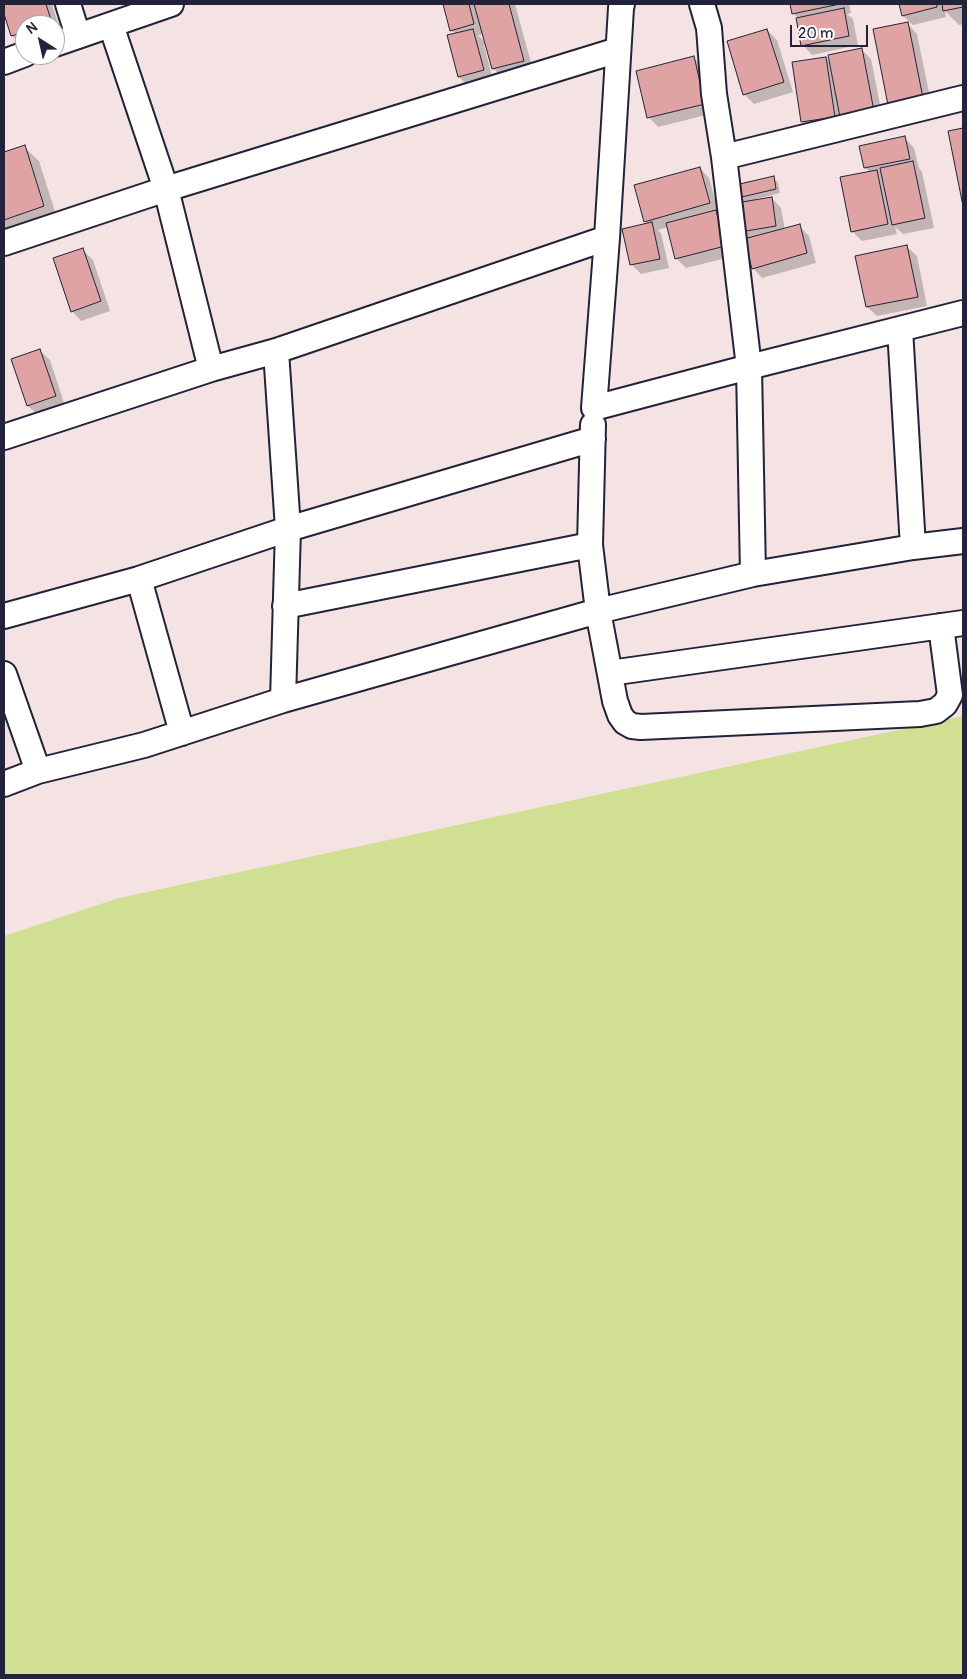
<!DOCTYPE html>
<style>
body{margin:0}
#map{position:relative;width:967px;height:1679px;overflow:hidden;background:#f5e3e3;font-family:Pangolin,sans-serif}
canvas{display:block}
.frame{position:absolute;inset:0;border:5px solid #22223b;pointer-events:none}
.north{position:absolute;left:15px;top:15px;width:50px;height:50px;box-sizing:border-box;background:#fff;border:1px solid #a7a7b1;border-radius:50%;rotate:325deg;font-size:14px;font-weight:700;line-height:20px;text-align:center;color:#22223b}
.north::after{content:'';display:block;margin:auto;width:18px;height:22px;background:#22223b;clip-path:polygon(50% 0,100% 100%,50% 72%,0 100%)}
.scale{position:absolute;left:790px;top:25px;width:78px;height:22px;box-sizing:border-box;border:2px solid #22223b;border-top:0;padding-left:6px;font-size:15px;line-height:18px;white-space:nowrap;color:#22223b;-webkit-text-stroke:4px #fff;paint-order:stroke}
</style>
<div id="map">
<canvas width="967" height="1679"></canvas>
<div class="frame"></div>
<div class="north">N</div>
<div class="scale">20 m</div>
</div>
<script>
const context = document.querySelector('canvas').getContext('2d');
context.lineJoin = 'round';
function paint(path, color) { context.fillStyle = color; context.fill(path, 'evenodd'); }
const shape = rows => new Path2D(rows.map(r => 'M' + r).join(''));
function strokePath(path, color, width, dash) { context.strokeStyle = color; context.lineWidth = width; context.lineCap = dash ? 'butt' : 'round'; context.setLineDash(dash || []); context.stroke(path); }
const green = shape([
 [963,716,963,1675,4,1675,4,936,119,898]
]);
const shadow = shape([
 [4,4,52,4,61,33,55,35,55,25,25,25,25,44,22,45,12,36,4,10],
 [445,4,515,4,533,70,503,78,493,68,486,44,484,45,493,80,468,86,459,77,456,34,451,30],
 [484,34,486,43,478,35],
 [791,4,849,4,851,13,847,14,853,19,858,45,812,55,803,45,799,19,793,13],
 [900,4,963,4,963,24,959,25,945,11,946,17,913,25,903,16],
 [908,24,917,34,932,107,899,114],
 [767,30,777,40,793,92,754,104,744,94],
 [862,50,871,59,883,120,812,131,802,121,826,58,830,63],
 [694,58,704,68,714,113,658,127,649,117],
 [963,130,963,199,950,132],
 [905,138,914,148,919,168,922,172,934,228,903,234,895,227,897,234,862,241,852,231,870,172,865,168],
 [24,147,39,161,58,221,11,236,4,229,4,154],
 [700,168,709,178,719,213,718,213,726,221,734,256,686,268,676,258,668,227,658,230,661,233,669,268,641,274,631,264,648,224,645,221],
 [773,178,778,182,780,193,756,199,756,201,772,198,781,208,785,230,799,226,809,236,816,263,762,278,753,268,749,239,742,232,734,198],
 [907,247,917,256,927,306,877,316,867,307],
 [83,250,93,260,110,311,81,321,72,311],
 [40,351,50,360,65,406,38,415,28,406]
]);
const building = shape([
 [4,4,46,4,52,23,46,25,25,25,25,32,11,36,4,14,4,4],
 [443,4,469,4,474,24,450,31,443,4],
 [474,4,509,4,524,61,492,69,474,4],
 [790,4,840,4,792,14,790,4],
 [899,4,937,4,937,7,902,16,899,4],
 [942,4,963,4,963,7,943,11,942,4],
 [844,8,849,36,801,46,796,18,844,8],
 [908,22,923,98,888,105,873,29,908,22],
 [473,29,484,70,458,77,447,35,473,29],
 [767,29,784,82,743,95,727,41,767,29],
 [862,48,874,111,840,117,828,55,862,48],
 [694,56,705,104,647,118,636,71,694,56],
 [826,57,835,117,801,122,792,62,826,57],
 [963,128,963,206,948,131,963,128],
 [905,136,910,159,864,168,859,146,905,136],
 [25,145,44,206,4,220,4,152,25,145],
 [913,161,925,218,892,225,880,168,913,161],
 [700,167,710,203,644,222,634,185,700,167],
 [877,170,888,224,851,232,840,177,877,170],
 [774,176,776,189,733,199,731,186,774,176],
 [772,197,776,226,740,232,736,203,772,197],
 [716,210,725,246,675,259,666,223,716,210],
 [652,222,660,259,630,265,622,229,652,222],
 [800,224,807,253,752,269,744,239,800,224],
 [907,245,918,297,866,307,855,256,907,245],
 [83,248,101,301,71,312,53,258,83,248],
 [40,349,56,396,27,406,11,359,40,349]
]);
const street = shape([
 [68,4,78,36],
 [702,4,709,28,714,94,724,157,963,98],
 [111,25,166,189,211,369],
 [55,44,171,4],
 [4,62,25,54],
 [724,157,749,367,753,574],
 [607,238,621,8,622,4],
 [4,243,166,189,618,50],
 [900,329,913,547,963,541],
 [593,425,590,545,598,611,615,701,620,715,625,722,632,726,641,727,920,714,936,711,945,704,950,695,941,626],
 [4,437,211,369,276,351,607,238,594,408,749,367,963,313],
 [593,439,288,529,283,700,598,611,753,574,913,547],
 [139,579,182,733],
 [285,606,590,545],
 [4,616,139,579,288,529,276,351],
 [610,673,963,623],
 [4,674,38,771],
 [4,784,38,771,144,745,283,700]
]);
paint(green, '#d1df92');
paint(shadow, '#0003');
paint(building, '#dea3a2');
strokePath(building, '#22223b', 1);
strokePath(street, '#22223b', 28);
strokePath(street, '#fff', 24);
</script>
